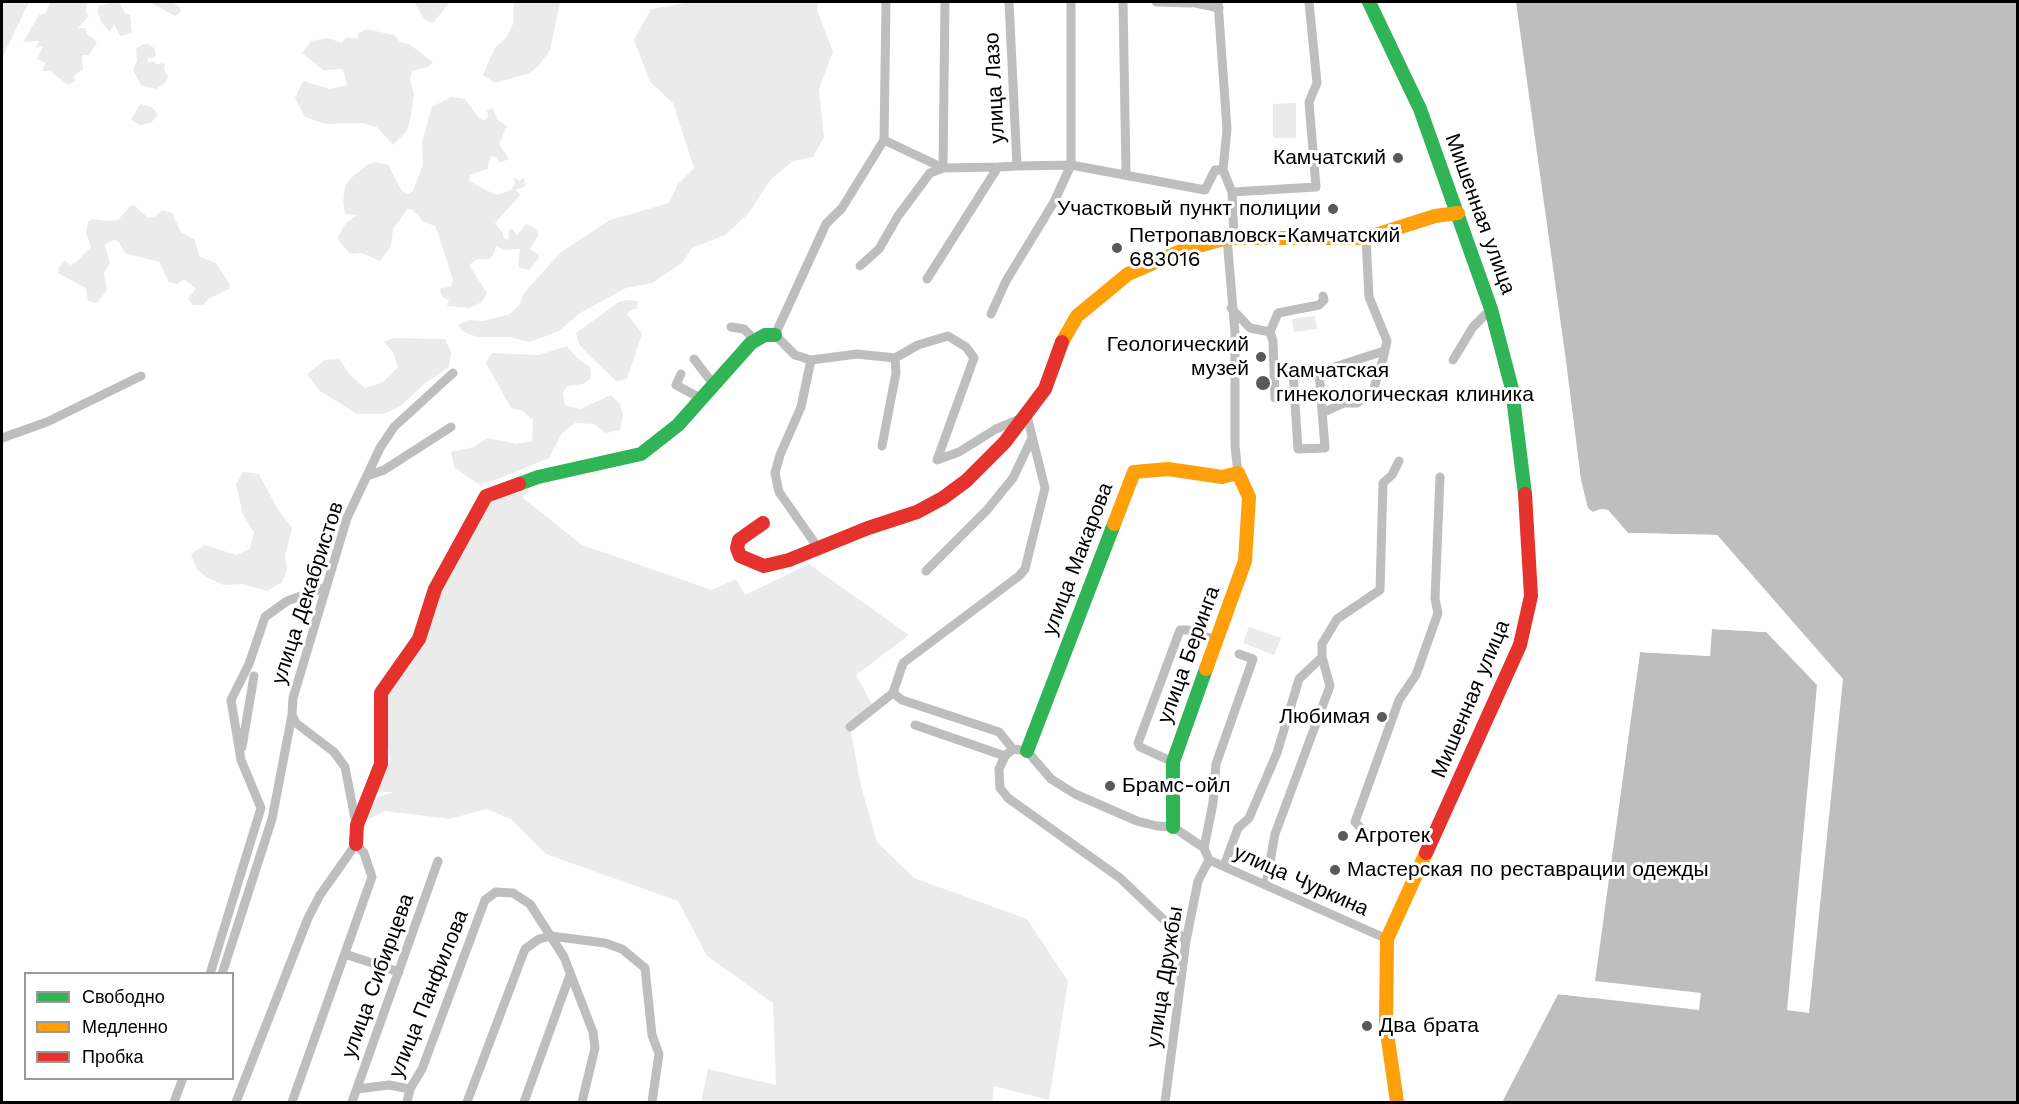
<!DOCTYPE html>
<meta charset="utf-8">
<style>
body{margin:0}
#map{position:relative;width:2019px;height:1104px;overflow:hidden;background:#fff;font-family:"Work Sans",sans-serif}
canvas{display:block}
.frame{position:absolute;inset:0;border:3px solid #000;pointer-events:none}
.legend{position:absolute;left:24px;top:972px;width:210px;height:108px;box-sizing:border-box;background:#fff;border:2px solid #999;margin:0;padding:8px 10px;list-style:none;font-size:18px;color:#000}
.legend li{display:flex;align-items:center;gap:12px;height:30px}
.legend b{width:30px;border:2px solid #999}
</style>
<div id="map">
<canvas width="2019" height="1104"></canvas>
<div class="frame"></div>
<ul class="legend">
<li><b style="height:8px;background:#30b455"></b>Свободно</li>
<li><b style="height:8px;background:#ff9f0a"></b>Медленно</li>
<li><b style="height:8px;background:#e5322d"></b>Пробка</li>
</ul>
</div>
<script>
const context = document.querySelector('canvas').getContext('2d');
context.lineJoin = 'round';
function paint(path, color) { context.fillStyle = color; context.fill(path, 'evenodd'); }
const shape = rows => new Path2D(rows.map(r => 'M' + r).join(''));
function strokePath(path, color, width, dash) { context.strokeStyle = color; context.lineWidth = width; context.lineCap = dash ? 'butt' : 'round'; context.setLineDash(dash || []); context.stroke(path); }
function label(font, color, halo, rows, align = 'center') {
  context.font = font + ' "Work Sans",sans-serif'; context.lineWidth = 6; context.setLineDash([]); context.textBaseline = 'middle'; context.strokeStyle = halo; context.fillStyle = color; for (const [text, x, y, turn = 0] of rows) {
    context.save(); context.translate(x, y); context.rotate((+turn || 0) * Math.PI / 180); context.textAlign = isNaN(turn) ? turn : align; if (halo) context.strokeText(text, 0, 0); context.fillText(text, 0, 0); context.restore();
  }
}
const green = shape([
 [2,2,29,2,2,58],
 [50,2,87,2,86,11,89,16,78,28,85,28,87,34,97,42,89,55,82,55,83,69,74,76,75,81,68,85,50,71,42,71,46,63,37,59,43,46,36,48,39,41,23,42,39,15,46,13],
 [105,2,119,2,125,13,130,15,132,33,120,36,114,24,110,32,102,23,97,11,100,5,109,4],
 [141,2,172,2,180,7,181,12,175,16,151,3],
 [414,2,450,2,433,23,425,20],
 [514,2,560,2,550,50,540,64,530,73,495,83,483,75,495,48,507,37,513,24],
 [692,2,818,2,817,11,833,51,819,89,824,137,813,157,793,161,771,179,748,214,725,235,692,248,682,263,652,283,626,288,580,313,559,331,530,342,510,337,477,337,464,332,458,325,470,320,483,321,510,314,520,304,524,293,561,252,610,220,669,203,678,184,694,168,673,103,650,82,634,40,651,9],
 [366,29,394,35,400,42,409,44,433,62,428,67,412,71,410,79,414,94,411,115,407,131,393,145,377,127,362,123,325,124,305,117,295,98,303,81,330,89,347,85,343,69,323,70,302,53,311,41,328,38,342,43,346,37,358,39,358,34],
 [147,43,154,48,156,53,154,58,148,58,148,63,153,61,157,64,165,63,164,70,168,76,166,82,156,89,141,85,133,70,137,61,136,48],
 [451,97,465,99,478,117,484,120,488,117,487,110,493,109,498,120,507,126,499,144,509,159,499,163,496,157,491,156,487,169,470,175,469,181,496,195,511,190,515,184,514,177,519,181,524,178,525,186,516,190,520,195,495,223,503,233,504,239,508,240,509,229,513,229,516,236,526,224,535,228,539,234,530,249,538,254,539,258,529,270,518,267,520,249,504,250,496,246,494,254,489,259,477,259,469,265,487,293,482,302,469,308,447,306,449,300,442,297,440,289,451,286,453,280,438,233,435,226,424,222,412,209,407,209,393,229,391,246,380,261,361,253,350,254,337,238,346,223,357,215,345,214,343,203,345,187,350,179,367,165,376,162,388,165,402,191,408,194,413,191,423,165,422,142,432,107],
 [1296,103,1296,138,1273,138,1273,104],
 [140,104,152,107,158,114,151,123,140,125,131,120],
 [134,205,148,218,156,216,162,210,172,213,181,232,194,239,200,257,216,263,230,284,229,289,208,299,203,305,193,305,188,298,196,289,188,282,184,279,177,284,169,282,159,262,125,253,118,241,113,240,105,245,110,263,104,273,107,290,97,303,88,301,86,288,58,273,59,268,65,260,70,265,75,263,91,247,86,233,88,222,92,219,106,221,118,220,130,206],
 [628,300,638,301,637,309,630,310,627,314,642,334,627,379,616,381,586,352,579,344,576,333,619,302],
 [1315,316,1317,329,1294,332,1292,319],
 [393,338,445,339,451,352,449,367,424,384,401,406,383,414,357,414,320,391,307,374,325,360,339,359,351,376,365,388,383,382,398,367,393,352,384,342],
 [567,346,577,358,590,367,591,378,583,384,567,386,563,393,565,405,580,409,611,395,620,404,623,415,620,430,606,433,594,424,575,423,562,433,549,458,493,481,478,484,454,467,451,452,474,447,487,438,516,444,532,441,533,420,523,411,511,408,486,363,492,353,539,355],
 [243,472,259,474,277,508,292,528,285,556,287,570,282,582,267,591,242,584,224,585,206,577,196,568,191,554,205,545,236,555,250,549,254,532,243,515,236,484],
 [522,487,531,491,525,493,523,498,582,545,712,590,736,579,745,595,809,564,909,635,856,675,874,708,850,727,861,786,877,842,914,878,1027,919,1068,981,1049,1100,994,1086,992,1102,701,1102,708,1069,776,1085,773,1003,707,956,678,901,546,854,511,819,486,809,450,819,385,811,357,825,378,797,393,792,377,792,390,760,383,701,488,500],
 [1249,627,1281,638,1274,655,1243,643]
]);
const water = shape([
 [1516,2,2017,2,2017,1102,1502,1102,1558,994,1592,998,1640,652,1710,656,1711,629,1766,632,1778,605,1717,535,1628,533,1608,510,1601,509,1593,512,1588,508,1581,480,1566,361]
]);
const pier = shape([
 [1601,509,1608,510,1628,533,1717,535,1843,679,1809,1013,1787,1010,1817,685,1766,632,1712,629,1710,656,1640,652,1595,981,1701,993,1699,1010,1558,994,1502,1102,1499,1102,1556,992,1590,994,1638,650,1707,653,1709,626,1764,629,1774,606,1715,537,1627,536,1622,534,1606,512,1594,515,1593,512]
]);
const street = shape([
 [1123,2,1126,173],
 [1156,2,1191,3],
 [1191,2,1219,8],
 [1218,2,1227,129,1223,170,1232,192,1234,238],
 [884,140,943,168,998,167],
 [1017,166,1071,165,1205,190,1215,170,1223,170],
 [1232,192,1316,187,1309,102,1317,83,1309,2],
 [1227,238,1235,333,1235,446,1238,473],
 [860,266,879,249,898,216,930,173,943,168,945,2],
 [927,279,998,167,1017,166,1009,2],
 [1231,308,1250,328,1270,332,1273,341,1275,398],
 [991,314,1006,281,1054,202,1071,165,1071,2],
 [731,327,744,329,750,335,751,343],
 [1270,332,1278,313,1319,305,1324,300,1323,296],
 [694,359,714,385],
 [811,360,801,407,780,455,775,473,779,492,819,549],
 [1453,360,1473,327,1491,309],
 [1328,369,1293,372,1298,449,1325,448,1319,372,1384,351],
 [681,374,676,385,702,399],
 [1322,413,1344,403,1357,403,1373,391,1383,359,1387,341,1369,297,1366,238],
 [2,438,47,422,141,376],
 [882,446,896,373,895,358],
 [367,476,384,470,451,427],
 [926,571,987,510,1013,478,1032,438],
 [893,693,902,700,999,732,1013,749,1027,751,1051,779,1075,794,1137,821,1157,826,1173,827,1204,848,1209,860,1387,939],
 [915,725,1005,756],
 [850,727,893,693,903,663,1019,576,1025,569,1045,488,1027,416,996,429,959,452,937,460,974,358,966,347,948,336,918,345,895,358,857,354,811,360,795,355,775,335,826,224,842,208,884,140,886,2],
 [242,747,254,676],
 [1013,749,1005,756,999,769,1000,788,1008,798,1120,878,1186,941],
 [1173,762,1140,747,1138,743,1180,630,1188,630,1215,640],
 [356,824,345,767,334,752,296,723,292,715,293,698,347,518,380,448,394,427,453,373],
 [1369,837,1355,822,1399,700,1416,675,1438,613,1435,599,1440,477],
 [1204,848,1213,803,1216,764,1253,659,1239,654],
 [1224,866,1238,828,1249,818,1277,753,1299,679,1322,657],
 [1266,884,1275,834,1330,686,1322,657,1322,644,1337,619,1380,590,1383,483,1392,475,1399,461],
 [345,954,399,972],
 [210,974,261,808,241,760,231,700,249,664,265,617,287,601,326,587],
 [222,974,272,819,292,715],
 [357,1089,389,1085,410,1089],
 [174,1102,183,1078],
 [236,1102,308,918,320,895,356,844,364,853,372,877,292,1102],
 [352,1102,438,861],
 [407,1102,410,1089,422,1069,485,900,496,892,513,893,530,904,564,957,593,1032,595,1048,582,1102],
 [467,1102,525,949,539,939,551,936,605,943,622,949,645,968,652,1035,659,1054,652,1102],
 [524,1102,570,975],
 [1165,1102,1186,941,1198,881,1209,860]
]);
const fast = shape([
 [1369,2,1420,109,1491,309,1512,389,1525,494],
 [519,484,538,477,641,454,678,425,751,343,765,335,775,335],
 [1027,751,1114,524],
 [1173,827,1173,762,1206,669]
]);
const slow = shape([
 [1062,342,1077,316,1128,274,1181,251,1227,238,1366,238,1435,216,1458,213],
 [1114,524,1134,472,1168,469,1222,477,1238,473,1249,497,1245,561,1206,669],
 [1397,1102,1386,1026,1387,939,1426,853]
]);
const jam = shape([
 [763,523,739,540,737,548,740,556,764,566,789,560,868,528,917,512,943,498,966,481,1005,442,1045,389,1062,342],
 [356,844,357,825,381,764,381,693,419,639,435,589,486,496,519,484],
 [1426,853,1520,645,1531,596,1525,494]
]);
const markers = [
 [1398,158,6,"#595959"],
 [1333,209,6,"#595959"],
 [1117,248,6,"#595959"],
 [1261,357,6,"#595959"],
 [1263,383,8,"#595959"],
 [1382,717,6,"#595959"],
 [1110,786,6,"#595959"],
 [1343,836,6,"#595959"],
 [1335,870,6,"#595959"],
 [1367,1026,6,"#595959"]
];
const streetNames = [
 ["улица Лазо",995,88,-93],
 ["Мишенная улица",1480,214,70],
 ["улица Макарова",1078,559,-69],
 ["улица Декабристов",308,593,-72],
 ["улица Беринга",1189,655,-70],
 ["Мишенная улица",1471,699,-67],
 ["улица Чуркина",1301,881,24],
 ["улица Сибирцева",378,976,-70],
 ["улица Дружбы",1165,977,-81],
 ["улица Панфилова",429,994,-68]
];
const poiNames = [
 ["Камчатский",1386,158,"right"],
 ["Участковый пункт полиции",1321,209,"right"],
 ["Петропавловск-Камчатский",1129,236],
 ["683016",1129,260],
 ["Геологический",1249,345,"right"],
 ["музей",1249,369,"right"],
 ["Камчатская",1276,371],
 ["гинекологическая клиника",1276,395],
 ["Любимая",1370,717,"right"],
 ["Брамс-ойл",1122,786],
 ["Агротек",1355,836],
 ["Мастерская по реставрации одежды",1347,870],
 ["Два брата",1379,1026]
];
paint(green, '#ebebeb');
paint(water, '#bebebe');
paint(pier, '#fff');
strokePath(street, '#bebebe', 9);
strokePath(fast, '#30b455', 14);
strokePath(slow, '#ff9f0a', 14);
strokePath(jam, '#e5322d', 14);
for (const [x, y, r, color] of markers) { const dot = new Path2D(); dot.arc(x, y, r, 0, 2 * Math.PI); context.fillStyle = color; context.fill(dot); strokePath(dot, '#fff', 2); }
label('21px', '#000', '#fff', streetNames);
label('21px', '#000', '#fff', poiNames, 'left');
</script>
